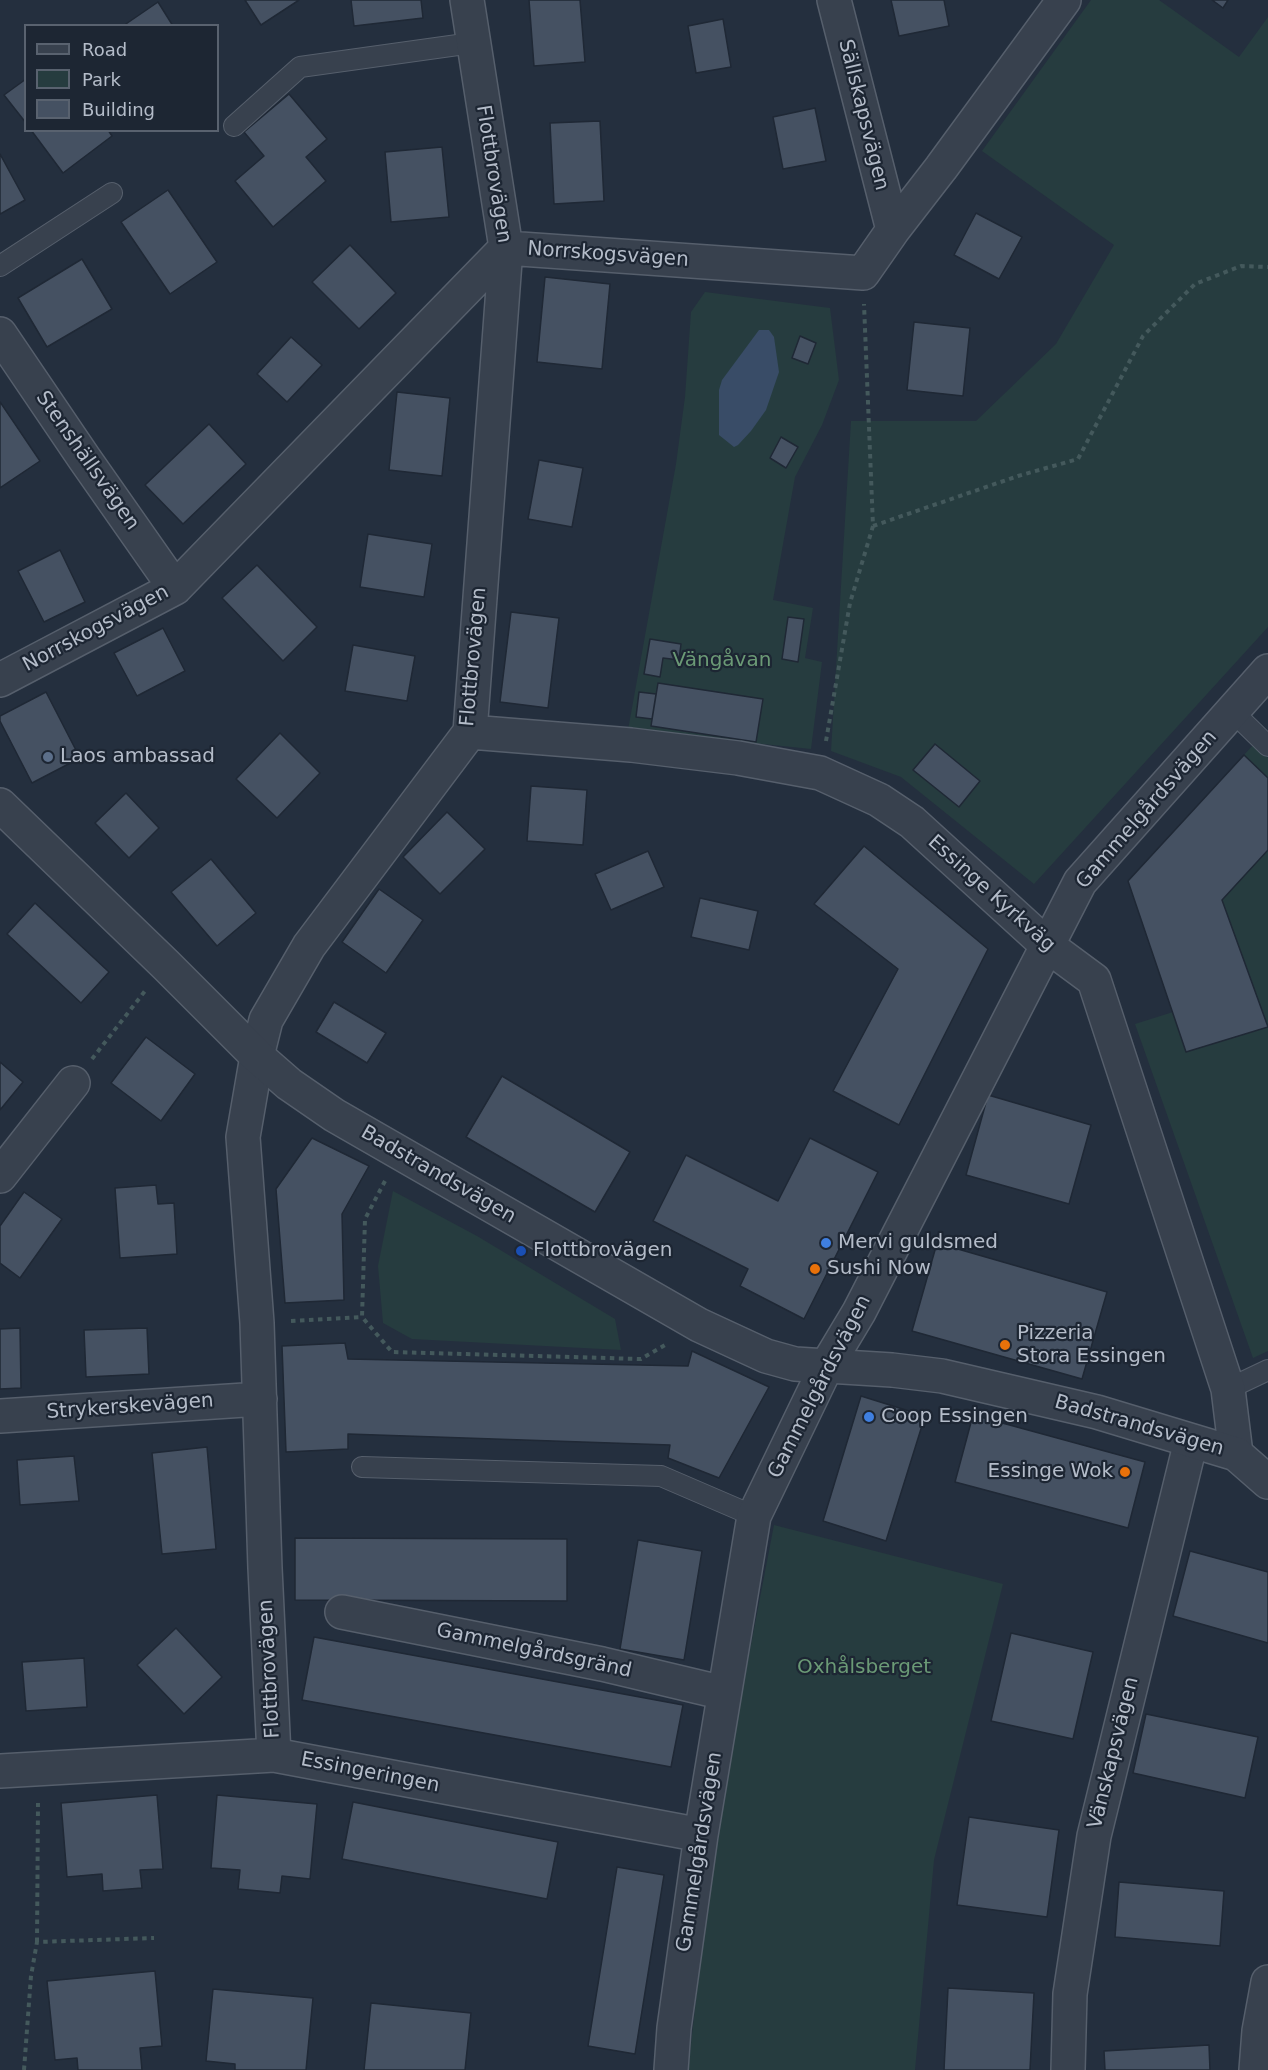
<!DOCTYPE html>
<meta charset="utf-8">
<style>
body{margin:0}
#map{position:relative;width:1268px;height:2070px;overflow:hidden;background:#242f3e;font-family:"DejaVu Sans",sans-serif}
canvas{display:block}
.legend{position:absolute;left:24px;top:24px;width:195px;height:108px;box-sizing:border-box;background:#1d2633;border:2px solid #59626f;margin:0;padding:8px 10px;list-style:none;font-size:18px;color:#b4bcc9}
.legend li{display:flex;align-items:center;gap:12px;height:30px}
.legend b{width:30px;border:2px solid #59626f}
</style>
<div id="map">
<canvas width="1268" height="2070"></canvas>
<ul class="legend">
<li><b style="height:8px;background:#38414e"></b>Road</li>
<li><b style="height:16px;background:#263c3f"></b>Park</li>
<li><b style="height:16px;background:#455162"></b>Building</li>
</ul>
</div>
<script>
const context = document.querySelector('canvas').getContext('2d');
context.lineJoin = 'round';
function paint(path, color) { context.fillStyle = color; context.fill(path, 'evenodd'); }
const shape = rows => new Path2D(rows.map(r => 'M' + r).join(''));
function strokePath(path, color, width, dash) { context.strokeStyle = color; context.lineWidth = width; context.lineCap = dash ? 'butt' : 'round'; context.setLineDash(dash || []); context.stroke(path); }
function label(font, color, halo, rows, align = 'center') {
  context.font = font + ' "DejaVu Sans",sans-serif'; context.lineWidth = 4.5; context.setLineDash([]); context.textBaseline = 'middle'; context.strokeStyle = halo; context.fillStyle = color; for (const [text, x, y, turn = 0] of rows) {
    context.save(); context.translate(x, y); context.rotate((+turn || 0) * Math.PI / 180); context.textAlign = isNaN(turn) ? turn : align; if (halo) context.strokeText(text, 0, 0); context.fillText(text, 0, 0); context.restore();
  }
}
const green = shape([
 [1091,0,1159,0,1239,57,1268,17,1268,627,1034,884,901,777,831,751,851,421,976,421,1056,344,1114,245,982,151],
 [705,292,830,308,839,380,822,425,795,477,773,600,813,608,805,658,822,662,811,749,628,730,676,464,685,397,691,312],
 [1254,744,1268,758,1268,778,1244,755],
 [1268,850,1268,1026,1222,900],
 [1173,1012,1186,1052,1268,1027,1268,1351,1253,1358,1135,1024],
 [393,1191,477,1236,615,1319,621,1350,412,1339,383,1323,378,1266],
 [774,1525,1003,1584,934,1860,915,2070,688,2070,715,1832]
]);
const water = shape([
 [759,330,769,330,774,337,779,372,766,410,751,431,738,445,734,447,719,435,719,390,722,380]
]);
const building = shape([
 [245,0,299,0,261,25,245,0],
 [351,0,421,0,423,18,354,26,351,0],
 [529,0,580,0,585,62,534,66,529,0],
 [891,0,944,0,949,26,899,36,891,0],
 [1212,0,1228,0,1223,8,1212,0],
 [158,2,173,26,123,26,158,2],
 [723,19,731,67,696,73,688,26,723,19],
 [26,79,26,123,4,95,26,79],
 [289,94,327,139,306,157,326,181,273,227,235,181,264,156,244,132,289,94],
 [815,108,826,161,783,169,773,117,815,108],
 [600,121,604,201,554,204,550,123,600,121],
 [31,130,108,130,112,136,63,173,31,130],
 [442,147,449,217,391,222,385,152,442,147],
 [0,154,25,200,0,214,0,154],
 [168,190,217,262,170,294,121,222,168,190],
 [976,213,1022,237,999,279,954,255,976,213],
 [350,245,396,293,359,329,312,282,350,245],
 [82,259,112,309,47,347,18,298,82,259],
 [545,277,610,284,602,369,537,362,545,277],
 [914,322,970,328,963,396,907,390,914,322],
 [800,336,816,343,808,364,792,358,800,336],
 [291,337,322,365,287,402,257,374,291,337],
 [397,392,450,398,442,476,389,470,397,392],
 [0,402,40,461,0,488,0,402],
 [209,424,246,464,183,524,145,485,209,424],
 [781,437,798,447,786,468,770,458,781,437],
 [539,460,583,468,572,527,528,519,539,460],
 [368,534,432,544,424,597,360,587,368,534],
 [60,550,85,602,44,622,18,571,60,550],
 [257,565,317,627,283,661,222,598,257,565],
 [511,612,559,618,548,708,500,702,511,612],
 [788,617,804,619,798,662,782,659,788,617],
 [163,628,185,671,137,696,114,653,163,628],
 [650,639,681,644,679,660,663,658,660,677,644,674,650,639],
 [353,645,415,656,407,701,345,691,353,645],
 [658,683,763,699,756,742,651,726,658,683],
 [46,692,80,758,32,783,0,721,0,716,46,692],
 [639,692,656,694,652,719,636,717,639,692],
 [280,733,320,773,277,818,236,779,280,733],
 [935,744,980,781,959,807,913,770,935,744],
 [1244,755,1268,778,1268,850,1222,900,1268,1027,1186,1052,1128,881,1244,755],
 [531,786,587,790,583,845,527,841,531,786],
 [126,793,159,828,129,858,95,823,126,793],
 [447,812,485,849,440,894,403,857,447,812],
 [864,846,988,949,899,1125,833,1091,898,969,814,904,864,846],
 [648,851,664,887,611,910,595,874,648,851],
 [211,859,256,913,217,946,171,892,211,859],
 [379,889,423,920,386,973,342,942,379,889],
 [700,898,758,911,749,950,691,937,700,898],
 [35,903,109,972,81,1003,7,934,35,903],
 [334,1002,386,1033,367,1063,316,1032,334,1002],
 [146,1037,195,1074,161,1121,111,1083,146,1037],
 [0,1062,23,1082,0,1110,0,1062],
 [502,1076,630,1152,595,1212,466,1137,502,1076],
 [988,1095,1091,1125,1069,1204,966,1175,988,1095],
 [312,1138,369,1166,342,1214,344,1300,285,1303,276,1189,312,1138],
 [810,1138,878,1172,804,1319,740,1286,748,1269,653,1221,686,1155,778,1201,810,1138],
 [156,1185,158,1204,174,1203,177,1254,120,1258,115,1188,156,1185],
 [24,1192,62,1219,20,1278,0,1263,0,1226,24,1192],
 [937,1243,1107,1292,1082,1379,912,1331,937,1243],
 [20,1328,21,1388,0,1389,0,1329,20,1328],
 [147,1328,149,1374,86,1377,84,1330,147,1328],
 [345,1343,348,1359,688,1366,692,1351,769,1387,719,1478,668,1458,670,1445,348,1434,348,1449,286,1452,282,1346,345,1343],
 [861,1396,925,1416,886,1541,823,1521,861,1396],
 [973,1415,1145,1462,1128,1528,955,1482,973,1415],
 [207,1447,216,1549,162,1554,152,1453,207,1447],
 [74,1456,79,1501,20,1505,17,1460,74,1456],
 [295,1538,567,1539,567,1601,295,1600,295,1538],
 [638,1540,702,1551,684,1660,620,1649,638,1540],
 [1190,1551,1268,1572,1268,1643,1173,1616,1190,1551],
 [176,1628,222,1677,184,1714,137,1665,176,1628],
 [1011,1633,1093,1652,1073,1739,991,1721,1011,1633],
 [314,1637,683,1705,671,1767,302,1700,314,1637],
 [84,1658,87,1707,26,1711,22,1662,84,1658],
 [1146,1714,1258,1737,1245,1798,1133,1773,1146,1714],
 [157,1795,163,1869,140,1870,142,1888,103,1891,102,1874,67,1877,61,1803,157,1795],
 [217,1795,317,1804,310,1879,282,1876,280,1893,238,1889,240,1870,211,1868,217,1795],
 [353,1802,558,1842,547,1899,342,1859,353,1802],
 [969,1817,1059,1830,1047,1917,957,1905,969,1817],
 [617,1867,664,1875,635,2054,588,2046,617,1867],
 [1119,1882,1224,1891,1220,1946,1115,1937,1119,1882],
 [155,1971,162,2046,140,2048,142,2070,78,2070,77,2058,55,2060,47,1981,155,1971],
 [948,1988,1034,1993,1030,2070,944,2070,948,1988],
 [213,1989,313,1998,306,2070,235,2070,235,2064,206,2061,213,1989],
 [371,2003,471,2013,465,2070,364,2070,371,2003],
 [1209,2045,1210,2070,1105,2070,1104,2051,1209,2045]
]);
const path = shape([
 [873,526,1018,476,1078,459,1143,336,1195,284,1241,266,1268,267],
 [826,741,850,603,873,526,864,304],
 [92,1059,145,991],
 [385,1181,365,1219,362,1317,392,1352,641,1359,667,1344],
 [291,1321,362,1317],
 [37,1942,38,1803],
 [24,2070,31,1976,37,1942,154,1938]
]);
const service = shape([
 [234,126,300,67,472,43],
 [0,266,112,193],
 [1233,712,1268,746],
 [1228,1389,1268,1370],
 [362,1467,661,1476,754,1516]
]);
const minor = shape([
 [834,0,893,230],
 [0,334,84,458,175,588],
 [0,680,175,588,506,248,863,273,893,230,941,168,1064,0],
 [470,732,631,745,738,758,820,773,879,800,912,822,1048,946,1094,980,1228,1389,1236,1454],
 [0,1176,73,1083],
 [0,1416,260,1399],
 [342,1612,602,1664,724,1693],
 [274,1755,265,1568,257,1323,243,1137,257,1056,266,1020,309,946,470,732,506,248,467,0],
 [0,1771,274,1755,701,1835],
 [671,2070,674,2028,701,1835,754,1516,826,1367,859,1312,1080,882,1268,671],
 [1068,2070,1070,1994,1094,1836,1191,1441],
 [1256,2070,1259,2031,1268,1982]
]);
const tertiary = shape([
 [0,805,166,965,257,1056,289,1084,334,1115,699,1325,766,1356,795,1364,892,1370,942,1376,1097,1412,1236,1454,1268,1482]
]);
const markers = [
 [48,757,6,"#5c6f8a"],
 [826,1243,6,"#3f7fe0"],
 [521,1251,6,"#1a4fb4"],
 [815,1269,6,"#e8710a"],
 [1005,1345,6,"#e8710a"],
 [869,1417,6,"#3f7fe0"],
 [1125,1472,6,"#e8710a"]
];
const streetNames = [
 ["Sällskapsvägen",863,115,76],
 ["Flottbrovägen",493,174,81],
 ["Norrskogsvägen",608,255,4],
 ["Stenshällsvägen",87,461,55],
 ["Norrskogsvägen",96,629,-28],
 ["Flottbrovägen",474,657,-85],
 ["Gammelgårdsvägen",1147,810,-49],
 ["Essinge Kyrkväg",991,894,42],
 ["Badstrandsvägen",438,1175,30],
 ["Gammelgårdsvägen",820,1387,-63],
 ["Strykerskevägen",130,1407,-4],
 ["Badstrandsvägen",1139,1426,16],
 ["Gammelgårdsgränd",534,1651,12],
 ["Flottbrovägen",270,1669,-93],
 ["Vänskapsvägen",1114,1753,-76],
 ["Essingeringen",370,1773,11],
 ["Gammelgårdsvägen",700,1852,-81]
];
const parkNames = [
 ["Vängåvan",722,661],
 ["Oxhålsberget",864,1668]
];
const poiNames = [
 ["Laos ambassad",60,757],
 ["Mervi guldsmed",838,1243],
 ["Flottbrovägen",533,1251],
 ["Sushi Now",827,1269],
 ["Pizzeria",1017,1334],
 ["Stora Essingen",1017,1357],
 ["Coop Essingen",881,1417],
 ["Essinge Wok",1113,1472,"right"]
];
paint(green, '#263c3f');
paint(water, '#394c67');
paint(building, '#455162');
strokePath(building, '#1f2835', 1.5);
strokePath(service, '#565f6c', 22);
strokePath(minor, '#565f6c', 36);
strokePath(tertiary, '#565f6c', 36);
strokePath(path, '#44595c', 4, [4.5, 4.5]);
strokePath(service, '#38414e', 20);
strokePath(minor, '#38414e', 33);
strokePath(tertiary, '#38414e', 33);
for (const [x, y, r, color] of markers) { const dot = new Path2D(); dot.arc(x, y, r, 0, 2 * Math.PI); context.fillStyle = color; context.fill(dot); strokePath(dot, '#1d2633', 2); }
label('20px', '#b4bcc9', '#1d2633', streetNames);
label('20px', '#6b9a76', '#1d2633', parkNames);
label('20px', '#b4bcc9', '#1d2633', poiNames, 'left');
</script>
